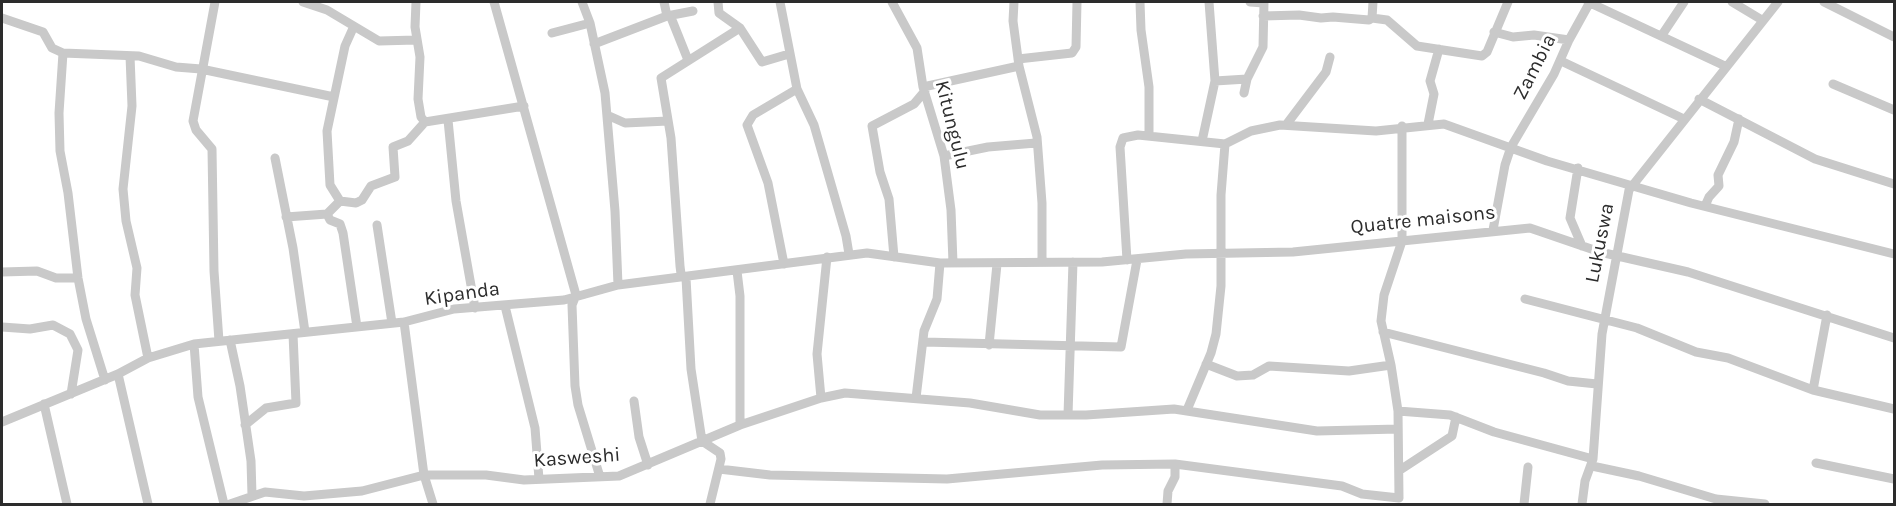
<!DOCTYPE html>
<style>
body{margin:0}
#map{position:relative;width:1896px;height:506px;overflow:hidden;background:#fff;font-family:Karla,sans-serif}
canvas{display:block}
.frame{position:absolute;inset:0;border:3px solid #2c2c2c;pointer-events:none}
</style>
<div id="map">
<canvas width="1896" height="506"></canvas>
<div class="frame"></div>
</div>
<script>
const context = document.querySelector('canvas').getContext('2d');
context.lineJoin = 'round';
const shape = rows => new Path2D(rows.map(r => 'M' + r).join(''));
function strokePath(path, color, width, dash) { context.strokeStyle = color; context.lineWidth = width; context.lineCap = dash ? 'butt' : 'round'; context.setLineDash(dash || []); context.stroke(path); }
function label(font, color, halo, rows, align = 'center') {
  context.font = font + ' Karla,sans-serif'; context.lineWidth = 6; context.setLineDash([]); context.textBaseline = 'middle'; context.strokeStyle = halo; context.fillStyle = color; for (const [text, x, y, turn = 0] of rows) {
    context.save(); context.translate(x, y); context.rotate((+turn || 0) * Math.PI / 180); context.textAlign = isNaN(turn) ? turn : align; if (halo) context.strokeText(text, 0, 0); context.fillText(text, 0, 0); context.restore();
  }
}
const minor = shape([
 [215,2,193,121,196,130,212,149,214,271,219,341],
 [303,2,327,10,379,41,416,40],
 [416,2,415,27,420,57,418,99,421,117,425,122,524,106],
 [494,2,576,295,572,305,575,386,578,405,600,477],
 [582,2,590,23,605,93,615,211,618,285],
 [664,2,667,16],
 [718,2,719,13,740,28,762,62,789,54],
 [780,2,797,89,814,125,846,236,849,254],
 [892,2,917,48,923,87,944,156,951,210,953,263],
 [1014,2,1013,21,1019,66,1037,137,1042,203,1042,262],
 [1140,2,1141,30,1149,87,1149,136],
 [1250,2,1264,3],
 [1588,2,1725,66],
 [1732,2,1762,20],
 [1824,2,1894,37],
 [670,15,688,60],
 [1263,16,1299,15,1321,18,1333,17,1369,20,1372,18,1373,2],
 [2,18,43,32,52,48,63,53,139,56,176,67,201,69,334,97],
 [1372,18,1387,20,1417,46,1482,56,1487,52,1508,2],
 [1494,32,1513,37,1534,35,1569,40],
 [552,33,590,23],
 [1662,35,1684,2],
 [594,44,667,16,693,11],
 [63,53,59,113,60,151,68,193,78,278,86,319,105,380],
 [130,56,132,106,123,189,126,221,137,268,135,295,148,358],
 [1018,59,1072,53,1076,47,1077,2],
 [1561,61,1684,119],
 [1215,81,1247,79],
 [1833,84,1894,110],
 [923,87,1019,66],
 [1244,93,1247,79,1263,47,1264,2],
 [1699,99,1815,159,1894,184],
 [607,115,625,123,668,121],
 [448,120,456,201,475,308],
 [1428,124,1434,94,1430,81,1439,49],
 [1286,125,1326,72,1330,57],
 [1202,141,1215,81,1209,2],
 [944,156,988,147,1036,143],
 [275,158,293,248,305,332],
 [1578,168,1570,218,1582,246],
 [340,201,330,185,327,131,345,46,354,26],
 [1705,206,1709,197,1719,186,1718,175,1734,142,1739,119],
 [327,214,330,220,340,224,343,233,357,327],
 [286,217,327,214,340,201,356,203,362,200,371,186,395,177,393,147,408,141,425,122],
 [377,225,392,323],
 [1493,230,1505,165,1511,147,1554,74,1569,40,1590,2],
 [894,257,889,199,880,172,872,126,914,104,925,91],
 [1127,260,1120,147,1123,138,1138,135,1225,144,1251,131,1280,125,1376,131,1444,124,1547,161,1691,203,1894,254],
 [784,264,768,183,747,125,753,115,797,89],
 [737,271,740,296,740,425],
 [2,272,37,271,56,278,78,278],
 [1525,299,1637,328,1696,352,1728,358,1813,390,1894,409],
 [505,306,535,428,539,479],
 [404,322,424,475,433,504],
 [2,327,30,329,53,325,70,334,78,350,71,394],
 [1383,332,1544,373,1568,381,1597,384],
 [230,340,240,386,251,461,252,495],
 [924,342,1121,347,1137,260],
 [194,344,198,397,224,504],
 [989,345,997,264],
 [1206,364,1237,376,1253,375,1269,366,1349,371,1391,365],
 [118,374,148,504],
 [1813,390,1827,315],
 [821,398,817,354,827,257],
 [916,398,924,331,937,299,940,263],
 [634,401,639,437,648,465],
 [44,404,67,504],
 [1187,410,1211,353,1216,334,1221,286,1221,195,1225,144],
 [1398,411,1450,415,1494,432,1593,459],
 [1068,415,1073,262],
 [2,422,118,374,148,358,194,344,404,322,454,309,564,300,618,285,867,253,940,263,1102,262,1186,254,1293,252,1530,228,1600,252,1688,272,1894,338],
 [245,425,266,408,296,403,293,334],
 [1816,463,1894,479],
 [1592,466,1639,476,1716,499,1765,504],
 [719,469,770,475,947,479,1102,465,1175,464,1342,486,1362,494,1399,498,1398,411,1391,365,1381,321,1384,295,1402,241,1402,126],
 [1400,470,1452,436,1456,417],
 [230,504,265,492,304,496,362,491,424,475,486,475,524,480,619,476,740,425,821,398,845,393,970,403,1040,415,1086,415,1174,409,1317,431,1398,429],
 [710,504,721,459,720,453,702,441,691,369,686,278,681,274,680,266,671,138,661,78,740,28],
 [1167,504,1168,491,1175,477,1175,464],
 [1524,504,1528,467],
 [1582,504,1585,481,1593,459,1602,334,1629,190,1778,2]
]);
const streetNames = [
 ["Zambia",1535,67,-63],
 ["Kitungulu",952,125,76],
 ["Quatre maisons",1423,220,-6],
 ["Lukuswa",1600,243,-79],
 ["Kipanda",462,294,-8],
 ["Kasweshi",577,458,-4]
];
strokePath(minor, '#c9c9c9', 9);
label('20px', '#2c2c2c', '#fff', streetNames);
</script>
